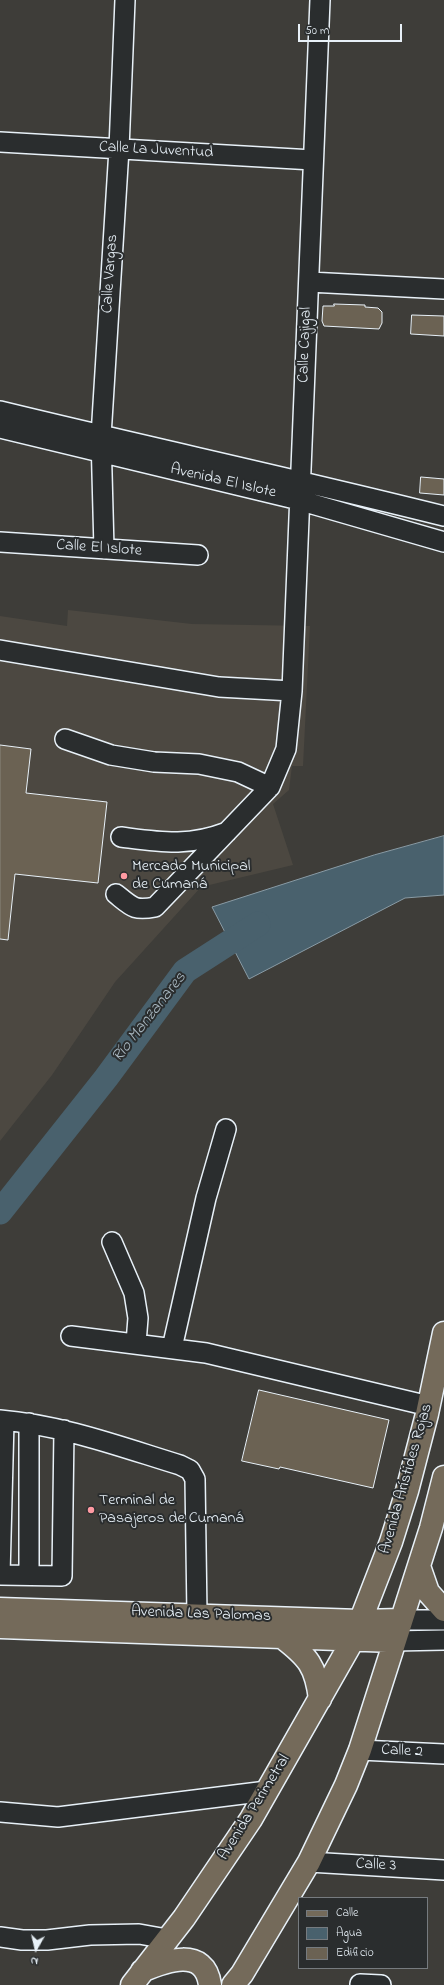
<!DOCTYPE html>
<html>
<head>
<meta charset="utf-8">
<style>
	body { margin:0 }
	#map { position:relative; width:444px; height:1985px; overflow:hidden; background:#3e3d39; font-family:"Indie Flower",sans-serif }
	canvas { display:block }
	.legend { position:absolute; left:298px; top:1897px; width:130px; height:72px; box-sizing:border-box; background:#2a2d2e; border:1px solid #767b7f; margin:0; padding:5px 7px; list-style:none; font-size:12px; color:#e8f1f8 }
	.legend li { display:flex; align-items:center; gap:8px; height:20px }
	.legend b { width:20px; border:1px solid #767b7f }
	.north { position:absolute; left:16px; top:1929px; width:40px; height:40px; -webkit-text-stroke:3px #2a2d2e; paint-order:stroke; rotate:188deg; font-size:11px; font-weight:700; line-height:16px; text-align:center; color:#e8f1f8 }
	.north::after { content:''; display:block; margin:auto; width:14px; height:18px; background:#e8f1f8; clip-path:polygon(50% 0,100% 100%,50% 72%,0 100%) }
	.scale { position:absolute; left:298px; top:24px; width:104px; height:18px; box-sizing:border-box; border:2px solid #e8f1f8; border-top:0; padding-left:5px; font-size:12px; line-height:14px; white-space:nowrap; color:#e8f1f8; -webkit-text-stroke:3px #2a2d2e; paint-order:stroke }
</style>
</head>
<body>
<div id="map">
<canvas width="444" height="1985"></canvas>
<ul class="legend">
<li><b style="height:5px;background:#746a5a"></b>Calle</li>
<li><b style="height:11px;background:#49616d"></b>Agua</li>
<li><b style="height:11px;background:#6b6253"></b>Edificio</li>
</ul>
<div class="north">N</div>
<div class="scale">50 m</div>
</div>
<script>
const ctx = document.querySelector('canvas').getContext('2d');
ctx.lineJoin = 'round';
function fill(path, color) { ctx.fillStyle = color; ctx.fill(path, 'evenodd'); }
function stroke(path, color, width, dash) { ctx.strokeStyle = color; ctx.lineWidth = width; ctx.lineCap = dash ? 'butt' : 'round'; ctx.setLineDash(dash || []); ctx.stroke(path); }
function write(font, color, halo, rows, align = 'center') {
  ctx.font = font + ' "Indie Flower",sans-serif'; ctx.lineWidth = 4; ctx.setLineDash([]); ctx.textBaseline = 'middle'; ctx.strokeStyle = halo; ctx.fillStyle = color; for (const [text, x, y, turn = 0] of rows) {
    ctx.save(); ctx.translate(x, y); ctx.rotate((+turn || 0) * Math.PI / 180); ctx.textAlign = isNaN(turn) ? turn : align; if (halo) ctx.strokeText(text, 0, 0); ctx.fillText(text, 0, 0); ctx.restore();
  }
}
const built = new Path2D(`
	M68,610L192,624L310,626L303,766H292L289,790L273,804L293,865L201,887L115,982L52,1075L0,1141V616L67,626Z`);
const water = new Path2D(`
	M444,836V895L405,898L249,979L212,907L374,855Z`);
const river = new Path2D(`
	M0,1212L106,1078L185,971L258,924`);
const building = new Path2D(`
	M334,304L365,305V307L378,308L382,312V323L379,329L324,326L322,321L323,306H334Z
	M412,315L444,316V336L411,334Z
	M421,477L444,479V495L420,493Z
	M0,745L31,749L26,793L107,802L98,883L15,874L8,940L0,939Z
	M259,1390L389,1420L373,1488L280,1467L279,1469L242,1461Z`);
const minor = new Path2D(`
	M0,142L313,160
	M309,282L444,289
	M0,411C148,447 296,479 444,516
	M0,428L295,499L444,542
	M0,542L198,555
	M104,549L101,436L119,149L125,0
	M0,650L219,687L292,691
	M65,739L111,755L154,762L199,764L238,772L270,787
	M121,837C161,842 188,847 227,832
	M116,894C132,907 134,911 155,907L270,787L286,749L292,691L320,0
	M112,1242L134,1293L138,1318L136,1343
	M71,1336L206,1353L429,1406
	M172,1348L206,1198L226,1129
	M0,1420C62,1425 121,1447 180,1465L190,1470L195,1479L197,1615
	M0,1575L62,1576L64,1430
	M0,1575L4,1421
	M29,1575V1423
	M401,1620H444
	M394,1641L444,1640
	M360,1750L444,1754
	M0,1812L58,1817L267,1791
	M309,1862L444,1870
	M0,1937L22,1940H47L90,1935L139,1934L167,1939
	M360,1984L381,1985`);
const major = new Path2D(`
	M419,1566L428,1592L444,1610
	M0,1609L360,1621L401,1620
	M0,1627L394,1641
	M282,1637C308,1657 316,1666 320,1699
	M142,1971C165,1961 205,1946 210,1985
	M132,1985L184,1918L251,1819L353,1640L391,1542L407,1491L427,1414L444,1333
	M233,1985L242,1974L309,1862L346,1785L360,1750L431,1528L444,1477`);
const markers = [
	[124,876,4,"#ff9aa2"],
	[91,1510,4,"#ff9aa2"]
];
const streetNames = [
	["Calle La Juventud",156,151,3],
	["Calle Vargas",111,274,-86],
	["Calle Cajigal",306,345,-88],
	["Avenida El Islote",223,482,13],
	["Calle El Islote",99,549,4],
	["Avenida Arístides Rojas",407,1479,-74],
	["Avenida Las Palomas",201,1615,2],
	["Calle 2",402,1752,3],
	["Avenida Perimetral",255,1808,-58],
	["Calle 3",376,1866,3]
];
const poiNames = [
	["Mercado Municipal",132,867],
	["de Cumaná",132,885],
	["Terminal de",99,1501],
	["Pasajeros de Cumaná",99,1519]
];
const waterNames = [
	["Río Manzanares",150,1018,-52]
];
fill(built, '#4c4841');
fill(water, '#49616d');
stroke(water, '#899ba5', 1);
stroke(river, '#49616d', 25);
fill(building, '#6b6253');
stroke(building, '#e8f1f8', 1);
stroke(minor, '#e8f1f8', 22);
stroke(major, '#e8f1f8', 25);
stroke(minor, '#2a2d2e', 19);
stroke(major, '#746a5a', 22);
for (const [x, y, r, color] of markers) { const dot = new Path2D(); dot.arc(x, y, r, 0, 2 * Math.PI); ctx.fillStyle = color; ctx.fill(dot); stroke(dot, '#2a2d2e', 1.5); }
write('16px', '#e8f1f8', '#2a2d2e', streetNames);
write('16px', '#e8f1f8', '#2a2d2e', poiNames, 'left');
write('italic 17px', '#a8b7c0', '#2a2d2e', waterNames);
</script>
</body>
</html>
